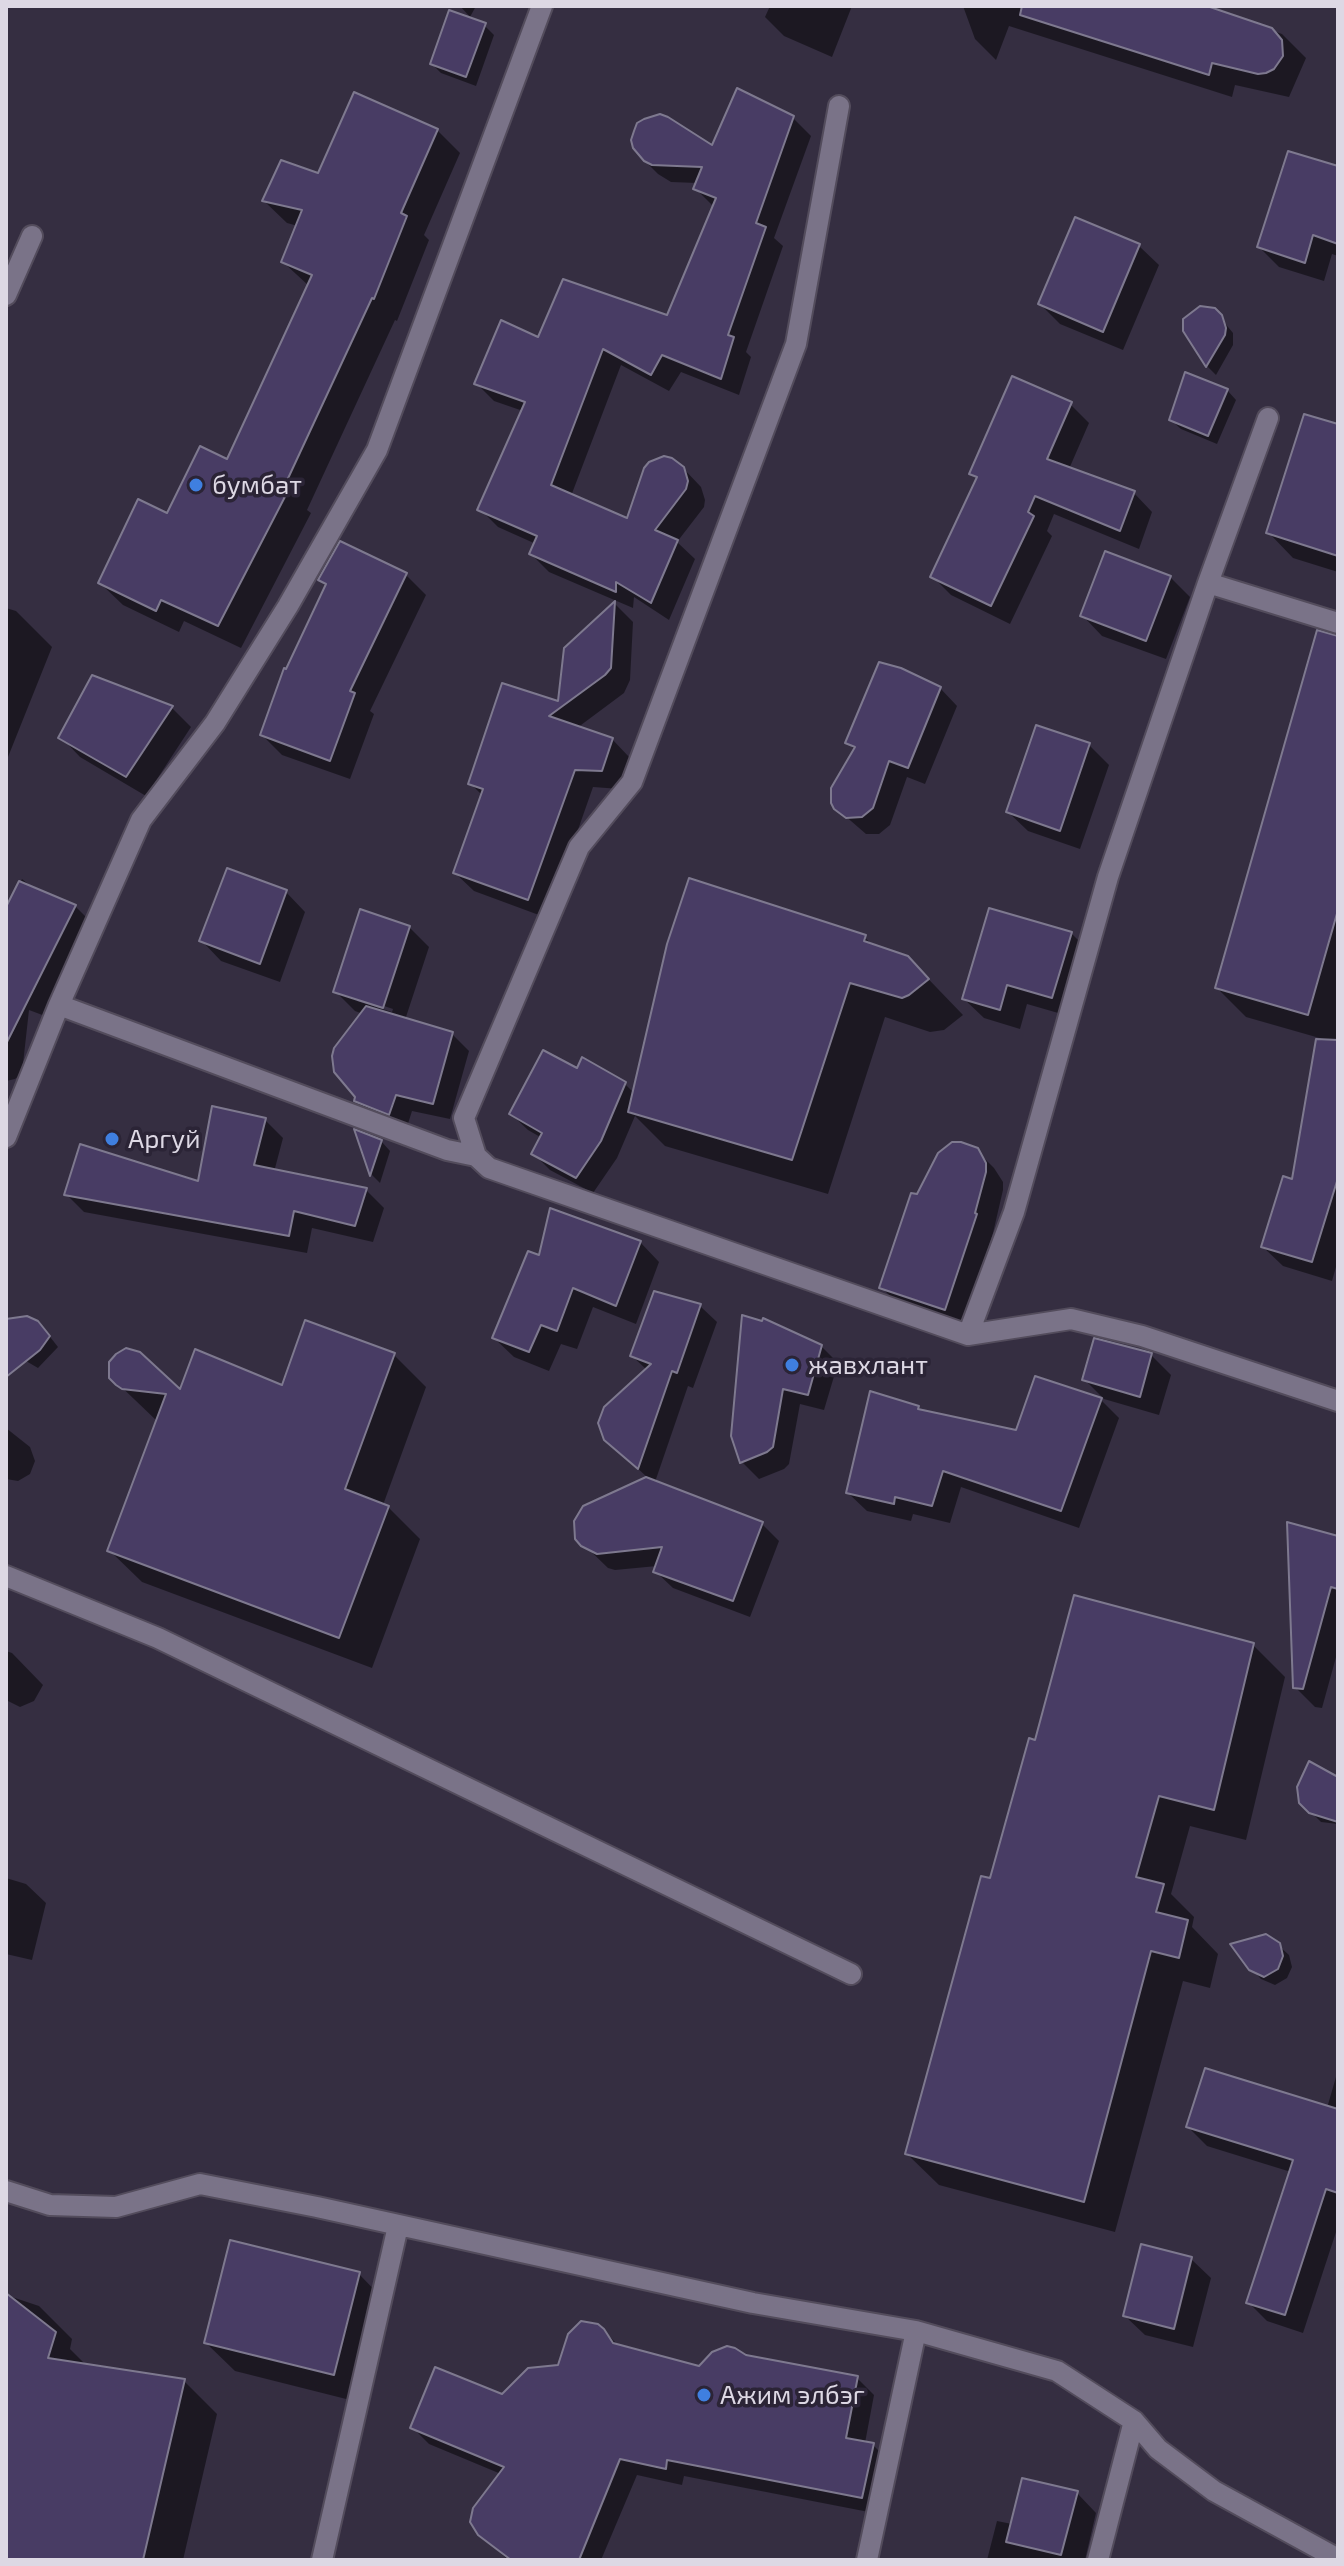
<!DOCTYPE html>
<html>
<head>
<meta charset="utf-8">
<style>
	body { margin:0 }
	#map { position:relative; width:1344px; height:2566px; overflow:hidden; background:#352e41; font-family:"Exo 2",sans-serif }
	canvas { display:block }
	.frame { position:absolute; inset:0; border:8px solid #ddd8e4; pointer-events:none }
</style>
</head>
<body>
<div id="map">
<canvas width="1344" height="2566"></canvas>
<div class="frame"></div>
</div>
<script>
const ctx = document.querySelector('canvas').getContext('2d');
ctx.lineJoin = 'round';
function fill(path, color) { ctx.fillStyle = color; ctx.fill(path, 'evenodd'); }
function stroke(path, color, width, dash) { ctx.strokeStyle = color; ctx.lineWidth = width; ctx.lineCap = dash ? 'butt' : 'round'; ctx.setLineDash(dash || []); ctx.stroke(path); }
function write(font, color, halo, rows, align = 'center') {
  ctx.font = font + ' "Exo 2",sans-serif'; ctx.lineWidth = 7; ctx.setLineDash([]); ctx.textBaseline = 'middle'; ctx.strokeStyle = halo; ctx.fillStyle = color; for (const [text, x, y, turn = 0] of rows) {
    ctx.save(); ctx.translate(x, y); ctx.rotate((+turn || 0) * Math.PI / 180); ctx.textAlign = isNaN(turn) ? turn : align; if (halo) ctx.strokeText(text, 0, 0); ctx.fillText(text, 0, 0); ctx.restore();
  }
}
const shadow = new Path2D(`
	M460,6H476L470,17Z
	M770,6H852L832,57L784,36L765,17Z
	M963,6H1218L1216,11L1282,34L1306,58L1289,97L1235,85L1232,97L1009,26L996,60L975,39Z
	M484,25L494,35L476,86L441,73L432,64Z
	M793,118L811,136L774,238L783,246L746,352L751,357L739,395L681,372L669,391L621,365L571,496L628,520L683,468L701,487L705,500L704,507L677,542L695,559L669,620L634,597L633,608L549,572L531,554L536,544L498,527L480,509L523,411L494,401L476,383L539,339L668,317L714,207L695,188L697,183L671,182L658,174L639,155L713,148Z
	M437,130L460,153L424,235L429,240L397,321L395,320L307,510L311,513L241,648L184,621L179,632L123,605L100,583L228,461L309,286L283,262L298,226L287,223L264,201L320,175Z
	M1338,168V256L1332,254L1324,281L1279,267L1259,247Z
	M1139,246L1159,265L1123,350L1060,324L1040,304Z
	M1214,310L1233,333V345L1216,375L1207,366L1185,330Z
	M1227,390L1236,400L1217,444L1181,429L1171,420Z
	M1070,404L1089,423L1069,469L1134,493L1152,512L1139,549L1054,514L1047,531L1052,536L1010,624L951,595L932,576L978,480L972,473Z
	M1338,426V572L1293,558L1268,532Z
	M406,575L426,595L370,711L374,714L350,779L282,755L262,735L287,671L327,587L320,580Z
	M1170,577L1190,597L1166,659L1102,636L1083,616Z
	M615,604L633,622L630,680L624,693L577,728L612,739L630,758L620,789L593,787L547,918L474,891L455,873L483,796L470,783L559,704L566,649Z
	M6,608L16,611L52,647L6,762Z
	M1338,672V1038L1337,1043L1246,1017L1217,988Z
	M940,688L957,706L925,784L907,777L890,825L879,834H866L836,808L855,750L848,743Z
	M172,708L191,727L146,796L80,757L61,737Z
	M1089,745L1109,765L1080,849L1028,831L1008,812Z
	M22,879L34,889L75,906L92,923L45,1016L29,1010L22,1073L15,1079L6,1081V911Z
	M286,892L305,912L280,982L221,961L202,941Z
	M409,927L429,947L405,1020L452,1034L469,1051L450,1119L412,1111L406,1130L373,1117L356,1101L363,1014L355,1011L336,992ZM357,997L393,1009L392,1012L357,1001Z
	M1071,933L1091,953L1072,1017L1027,1004L1020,1029L984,1018L964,999Z
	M864,937L875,947L912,962L963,1015L944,1030L930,1032L885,1017L828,1194L665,1146L635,1116L617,1158L593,1193L550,1170L534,1154L542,1138L528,1130L511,1114L578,1070L625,1084L634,1093Z
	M1338,1067V1260L1332,1281L1283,1266L1263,1247L1294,1182Z
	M265,1120L283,1138L274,1172L366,1190L384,1208L373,1242L312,1228L307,1253L84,1212L66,1194L199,1183Z
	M357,1132L381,1141L390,1151L380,1183L372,1175Z
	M976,1150L994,1168L1003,1182V1190L993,1233L963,1326L899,1305L882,1288L918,1197Z
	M640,1242L659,1262L636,1324L593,1307L577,1349L561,1344L549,1371L514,1357L494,1338L541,1258Z
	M655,1293L700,1306L717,1322L693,1388L688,1386L655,1482L762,1524L779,1541L750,1617L673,1588L655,1571L657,1566L615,1570L608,1568L577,1538L585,1507L648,1478L606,1439L647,1370L632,1356Z
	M47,1333L58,1347L38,1368L14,1354L6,1346V1339Z
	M821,1346L838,1363L824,1410L800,1404L789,1464L784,1469L759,1479L742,1462L733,1436Z
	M394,1355L426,1387L383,1505L388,1507L420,1539L372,1668L142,1582L109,1550L158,1422L111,1377L181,1392L284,1388Z
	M1151,1355L1171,1375L1159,1415L1104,1399L1084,1379Z
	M1101,1400L1119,1418L1079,1528L961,1487L950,1523L913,1514L911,1521L867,1511L848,1493L918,1407L923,1412L1018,1433Z
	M6,1428L30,1447L35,1461L30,1474L18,1481L6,1479Z
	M1338,1539V1650L1322,1708L1315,1707L1295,1687Z
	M1253,1645L1285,1677L1246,1840L1190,1826L1171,1894L1194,1917L1192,1927L1218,1954L1210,1988L1183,1981L1115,2232L939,2185L907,2154L1036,1742Z
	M6,1651L12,1653L43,1685L34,1701L20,1707L6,1700Z
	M1338,1782V1824L1321,1822L1301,1802Z
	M6,1878L26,1884L46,1903L32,1960L6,1954Z
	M1278,1945L1289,1955L1292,1967L1287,1978L1275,1985L1261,1979L1251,1968Z
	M1338,2070V2226L1303,2333L1267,2321L1248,2302L1291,2172L1207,2146L1188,2127L1327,2108Z
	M1191,2259L1211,2278L1193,2347L1145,2335L1125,2316Z
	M359,2274L387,2303L362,2403L235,2371L206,2343Z
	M6,2295L39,2306L72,2339L70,2349L87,2366L184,2381L217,2414L183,2560H6Z
	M603,2330L620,2347L699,2368L745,2357L857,2378L874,2395L865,2443L873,2445L890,2462L879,2514L684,2476L682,2485L637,2475L601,2560H508L479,2534L501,2474L429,2444L413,2428L502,2396L559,2367Z
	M1077,2493L1096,2513L1085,2560H987L997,2521L1012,2524Z`);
const building = new Path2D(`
	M1022,6H1207L1272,28L1282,40L1283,56L1274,69L1266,73L1258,74L1212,63L1209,75L1020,15Z
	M449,10L486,23L466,77L430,64Z
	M737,88L794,116L756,223L766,227L728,335L734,337L721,379L662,355L651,375L603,349L551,485L627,518L644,468L649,462L664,456L672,458L684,467L688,481L686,489L655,530L678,540L651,603L616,582V592L529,554L537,536L477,510L525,402L474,384L501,320L538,337L563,279L667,315L716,198L693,189L702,167L652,165L644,161L633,148L631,140L634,131L637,123L644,119L660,114L668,117L712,145Z
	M354,92L438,129L401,213L407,216L374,299L372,298L284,487L289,489L218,626L161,600L156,611L98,583L138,499L167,513L200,446L227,459L312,275L281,262L302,210L262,201L281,160L318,173Z
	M1288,151L1338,166V244L1313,235L1305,263L1257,247Z
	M1075,217L1140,244L1103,332L1038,304Z
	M1200,306L1215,308L1222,315L1226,328L1225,335L1206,367L1183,331V319Z
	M1185,372L1228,389L1208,436L1169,420Z
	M1012,376L1072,402L1047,459L1135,491L1120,531L1035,496L1028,512L1034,516L991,606L930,577L977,477L969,474Z
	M1304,414L1338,424V556L1266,533Z
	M340,541L407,573L350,691L355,693L330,761L260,735L284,668L286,669L326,584L318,580Z
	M1105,551L1171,576L1146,641L1080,616Z
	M615,601L611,668L605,675L549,716L613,738L602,771L575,770L528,900L453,873L483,789L468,784L502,683L558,701L564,648Z
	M1317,630L1338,636V910L1308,1015L1215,988Z
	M879,662L901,668L941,687L908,768L889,761L873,808L862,817L846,818L834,809L831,803V788L855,747L845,743Z
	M92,675L173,706L126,777L58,738Z
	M1036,725L1090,743L1060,831L1006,812Z
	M227,868L287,890L260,964L199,941Z
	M689,878L866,935L864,941L908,956L929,979L909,995L902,998L850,983L792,1160L628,1112L667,944Z
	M19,881L76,905L6,1044V907Z
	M989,908L1072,932L1052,998L1007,985L1000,1010L962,999Z
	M360,909L410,926L383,1008L333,992Z
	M366,1006L453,1032L433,1104L396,1095L389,1115L354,1101L355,1097L334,1072L332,1056L334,1048Z
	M1316,1039L1338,1040V1178L1312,1262L1261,1247L1283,1176L1292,1179Z
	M543,1050L577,1068L582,1057L626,1082L601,1141L576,1178L531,1154L542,1133L509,1114Z
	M212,1106L266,1118L254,1165L367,1188L355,1226L294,1211L289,1236L64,1195L80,1144L198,1181Z
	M354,1129L382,1140L370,1176Z
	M952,1142H961L978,1148L986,1163V1172L975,1213L977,1214L945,1310L879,1288L911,1193L917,1194L938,1153Z
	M550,1208L641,1241L616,1306L573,1288L557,1331L541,1325L529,1352L492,1338L528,1251L539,1255Z
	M654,1291L701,1304L677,1373L672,1371L638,1469L604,1440L598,1423L604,1407L651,1364L630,1356Z
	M742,1315L762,1321L763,1318L822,1345L808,1395L783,1389L773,1447L767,1452L740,1463L731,1436Z
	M27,1316L38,1321L50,1336L40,1350L6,1377V1319Z
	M305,1320L395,1353L345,1489L389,1506L339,1638L107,1551L166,1394L122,1389L116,1385L109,1378V1362L116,1354L126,1348L140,1352L180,1389L195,1349L282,1385Z
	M1094,1338L1152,1353L1140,1397L1082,1380Z
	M1035,1376L1102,1398L1061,1511L943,1471L932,1506L895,1497L894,1504L846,1493L870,1391L919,1406L918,1409L1016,1430Z
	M646,1477L763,1522L733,1601L653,1572L662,1547L597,1554L581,1546L575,1539L574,1521L583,1506Z
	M1287,1522L1338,1536V1589L1331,1587L1303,1689L1293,1688Z
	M1074,1595L1254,1643L1214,1810L1159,1796L1136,1877L1164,1884L1156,1912L1188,1920L1179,1958L1151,1951L1084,2202L905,2154L981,1876L990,1878L1029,1738L1035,1740Z
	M1309,1761L1338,1777V1822L1309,1813L1299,1803L1297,1787Z
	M1266,1934L1280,1943L1283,1956L1278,1969L1264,1977L1249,1970L1230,1944Z
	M1205,2068L1338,2109V2193L1326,2189L1285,2315L1246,2303L1293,2160L1186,2127Z
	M230,2240L360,2272L334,2375L204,2343Z
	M1141,2244L1192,2257L1174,2329L1123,2316Z
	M6,2293L56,2332L48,2358L185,2379L143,2560H6Z
	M581,2321L598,2324L604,2329L613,2343L699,2366L712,2352L727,2346L735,2348L746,2355L858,2376L846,2438L874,2443L862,2498L667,2460L666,2469L620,2459L579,2560H511L478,2535L470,2522L473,2508L504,2467L410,2428L435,2367L502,2394L528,2368L558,2365L568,2334Z
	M1022,2478L1078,2491L1061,2555L1006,2542Z`);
const minor = new Path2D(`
	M6,295L32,236
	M1208,583L1338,623
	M59,1005L141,820L215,723L288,606L377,450L542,6
	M6,1137L59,1005L447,1150L476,1156L489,1168L968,1335L1071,1319L1142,1336L1338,1401
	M476,1156L464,1118L579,847L632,782L796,344L839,106
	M968,1335L1014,1212L1108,877L1208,583L1268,418
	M6,1576L158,1638L851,1974
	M6,2191L50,2205L116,2207L200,2184L317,2207L753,2303L916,2331L1057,2371L1134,2421L1158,2449L1214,2491L1338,2559
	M322,2560L398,2226
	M867,2560L916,2331
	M1098,2560L1134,2421`);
const markers = [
	[196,485,8,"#3f7fe0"],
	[112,1139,8,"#3f7fe0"],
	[792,1365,8,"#3f7fe0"],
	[704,2395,8,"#3f7fe0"]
];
const poiNames = [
	["бумбат",212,485],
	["Аргуй",128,1139],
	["жавхлант",808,1365],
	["Ажим элбэг",720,2395]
];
fill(shadow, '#0007');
fill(building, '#483c64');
stroke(building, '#7e798f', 2);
stroke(minor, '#534c5c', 24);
stroke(minor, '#7a7388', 20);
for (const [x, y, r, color] of markers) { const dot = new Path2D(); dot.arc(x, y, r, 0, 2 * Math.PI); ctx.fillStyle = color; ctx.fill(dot); stroke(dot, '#2b2436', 3); }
write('26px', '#ddd8e4', '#2b2436', poiNames, 'left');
</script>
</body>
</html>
